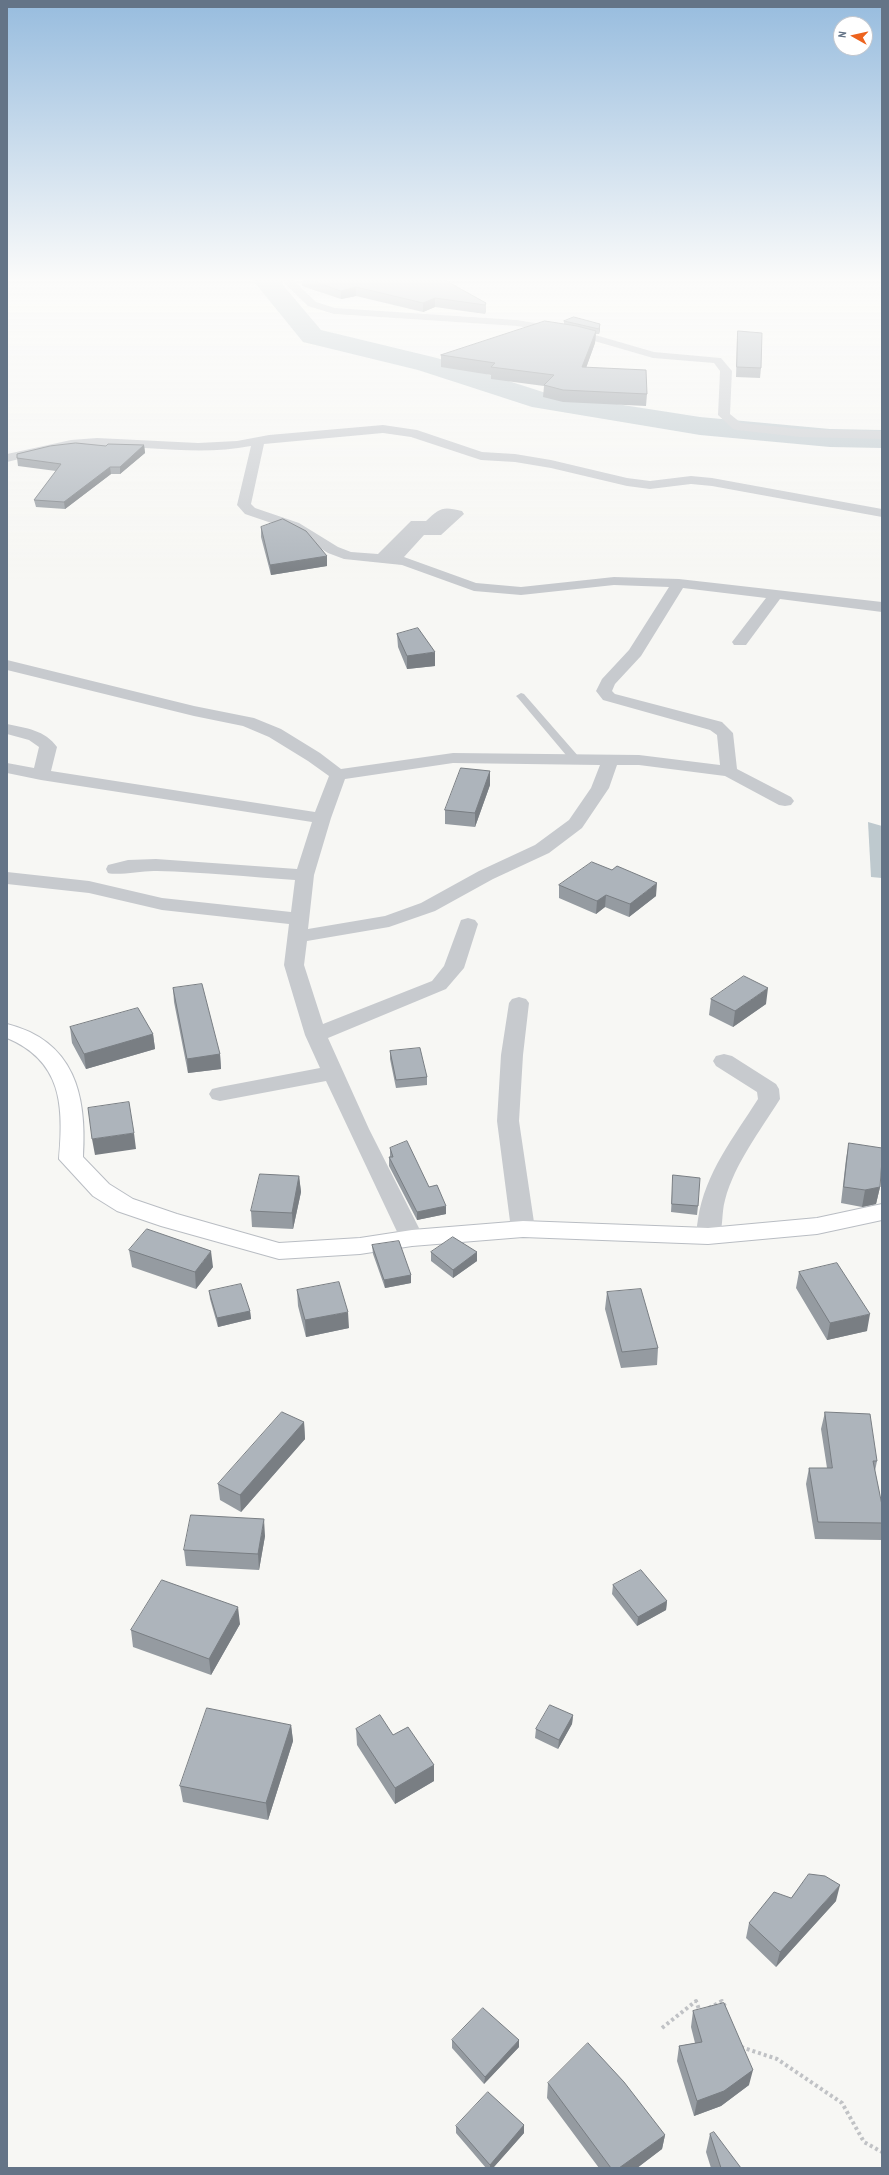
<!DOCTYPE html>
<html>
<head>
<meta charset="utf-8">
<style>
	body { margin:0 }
	#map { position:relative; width:889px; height:2175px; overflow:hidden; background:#f7f7f4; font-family:"Archivo Narrow",sans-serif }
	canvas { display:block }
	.frame { position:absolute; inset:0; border:8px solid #647487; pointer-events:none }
	.north { position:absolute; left:833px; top:16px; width:40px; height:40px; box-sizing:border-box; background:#fff; border:1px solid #c1c7cf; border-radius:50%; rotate:278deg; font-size:11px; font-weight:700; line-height:16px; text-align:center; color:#647487 }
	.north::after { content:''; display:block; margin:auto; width:14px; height:18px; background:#ed631e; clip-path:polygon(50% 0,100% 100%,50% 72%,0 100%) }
</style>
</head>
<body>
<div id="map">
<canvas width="889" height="2175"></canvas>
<div class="frame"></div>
<div class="north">N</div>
</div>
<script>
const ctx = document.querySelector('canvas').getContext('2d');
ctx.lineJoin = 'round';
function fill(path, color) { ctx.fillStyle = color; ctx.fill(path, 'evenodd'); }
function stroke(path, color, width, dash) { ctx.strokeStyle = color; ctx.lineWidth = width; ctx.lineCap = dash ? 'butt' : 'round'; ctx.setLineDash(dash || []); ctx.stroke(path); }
const water = new Path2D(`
	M868,822L882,826V878L871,877Z`);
const river = new Path2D(`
	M251,278H277L321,330L437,358L546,393L700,417L830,429L882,430V448L830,447L700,435L532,407L418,370L303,342Z`);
const path = new Path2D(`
	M709,2008L722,2001L725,2006
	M662,2028L696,2001L700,2012
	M741,2047L777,2059L842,2103L864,2142L882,2152`);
const lane = new Path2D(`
	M521,693L524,694L579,757V761H571L518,698L516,696Z`);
const street = new Path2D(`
	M279,278H291L316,302L335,308L517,320L578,330L654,352L721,358L732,371L730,414L741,423L800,429L882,431V439L800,437L737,430L733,429L718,415L720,371L714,363L653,358L577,336L517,326L334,314L308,306Z
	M383,425L417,430L482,452L515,454L551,460L627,478L650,481L691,476L712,478L882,509V517L712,486L691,484L650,489L627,486L551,468L515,462L481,460L411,437L383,433L264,444L251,504L255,508L299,523L338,547L351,552L378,554L411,521H426C440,508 442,506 462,511L464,514L441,535H424L404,557L476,583L521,587L614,577L679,579L882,602V612L780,599L746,645H734L732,642L766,598L683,588L641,656L615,684L612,691L615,694L722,722L733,733L737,769L791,797L794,801L791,805L785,806L779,805L725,776L639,765H617L609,788L582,828L549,853L493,879L435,911L389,927L307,941L304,965L323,1024L432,981L444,966L461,920L468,918L475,920L478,924L464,968L446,989L328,1038L369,1129L424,1238L421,1244L412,1246L403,1244L400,1238L326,1081L220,1101L212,1099L209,1094L212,1089L220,1087L320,1068L305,1035L284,965L289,924L162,910L89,893L7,884V872L89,881L162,898L291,912L295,880C249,877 203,872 157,871C143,870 120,876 108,873L106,869L108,865L128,860L156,859L297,869L312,822L41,780L7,773V763L34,768L39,747L29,740L7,734V724C26,728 45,730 57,747L51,771L315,812L329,776L308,761L269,737L243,726L194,716L7,670V660L194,706L254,718L281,729L320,753L341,769L453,753L639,755L720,765L717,735L710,730L603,700L596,691L602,679L629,650L669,587L614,585L521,595L474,591L402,565L344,559L328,553L289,529L245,514L237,505L251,446C200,456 149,446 98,446C67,446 37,455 7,462V454L71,440L97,438L198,443L237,441L269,435ZM453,763L600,765L591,788L569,820L535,845L479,871L421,903L385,916L308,929L314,875L331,818L345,779Z
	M519,997L526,999L529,1003L523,1055L519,1121L535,1229L531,1235L523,1237L515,1235L511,1229L497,1121L501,1055L509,1003L512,999Z
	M724,1054L732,1056L776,1084L779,1089L780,1099C760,1131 735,1163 725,1200C721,1214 724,1229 717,1242L708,1244L699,1242C695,1234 697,1227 698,1219C705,1173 734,1137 758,1099L757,1092L716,1066L713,1061L716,1056Z`);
const secondary = new Path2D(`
	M7,1024C75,1041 87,1096 83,1157L109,1184L133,1199L177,1214L279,1243L360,1238L412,1230L523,1221L708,1228L817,1218L882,1204V1220L817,1234L708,1244L523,1237L412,1246L360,1254L279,1259L161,1226L117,1211L93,1196L59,1159C64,1106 62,1061 7,1038Z`);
const wall = new Path2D(`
	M302,278H441L486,303V312L485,314L435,307L423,312L356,296L341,299L302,286Z
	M564,321L600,324V330L599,334H596L595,343L586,368L647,394L646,406L563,402L543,397L544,386L491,379V375L441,367V355L564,324Z
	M738,331L761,368L760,378L736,377L737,342Z
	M144,445L145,453L120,474H111L65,509L36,507L34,500L56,471L18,466L17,458L106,446Z
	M261,527L327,556V566L271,575L261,537Z
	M397,634L435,666L407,669L398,647Z
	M490,771V785L475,827L445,824V810Z
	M559,885L656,896L629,917L605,907L596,914L559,898Z
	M173,988L220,1054L221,1069L188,1073L174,1002Z
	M711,999L766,1004L733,1027L709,1015Z
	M70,1027L153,1034L155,1049L86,1069L72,1043Z
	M390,1051L427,1077V1085L396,1088L390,1059Z
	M849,1143L880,1187L876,1204L862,1207L841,1203L846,1159Z
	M390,1148L429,1187L446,1214L417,1220L389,1166V1157H390Z
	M673,1175L698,1206L697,1215L671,1212Z
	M299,1176L301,1192L293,1229L252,1227L251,1211Z
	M372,1245L411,1275V1283L385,1288L373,1254Z
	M129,1250L213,1267L196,1289L132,1267Z
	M431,1252H477V1261L453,1278L431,1261Z
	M799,1272L867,1331L827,1340L796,1288Z
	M297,1290L349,1328L306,1337L298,1306Z
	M209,1291L250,1311L251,1319L218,1327L210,1299Z
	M607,1292L658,1348L657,1365L621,1368L605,1309Z
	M825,1412L877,1461L875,1471L882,1506V1540L815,1539L806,1484L809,1468H827L821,1429Z
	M304,1422L305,1439L241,1512L220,1500L218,1484Z
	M265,1536L259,1570L186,1566L184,1550Z
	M613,1585L667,1601L666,1610L637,1626L612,1594Z
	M240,1624L211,1675L133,1647L131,1630Z
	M573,1715L572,1724L558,1749L535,1738L536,1729Z
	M291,1725L293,1741L268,1820L183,1802L180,1786Z
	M356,1729L393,1735L434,1765V1781L395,1804L357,1745Z
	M836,1901L776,1967L746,1938L749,1923Z
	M693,2011L749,2085L721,2106L694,2116L677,2061L679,2046L695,2043L691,2027Z
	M452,2040L519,2047L484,2084L452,2048Z
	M548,2083L665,2135L662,2149L637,2168H599L547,2098Z
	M524,2125V2133L493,2168H486L456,2133V2126Z
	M710,2134L741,2168H711L706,2152Z`);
const shadedWall = new Path2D(`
	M356,287V296L341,299V291Z
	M435,298V307L423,312V303Z
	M600,324V330L599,334V329Z
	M596,331L595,343L582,379V367Z
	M144,445L145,453L120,474V467Z
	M110,467L111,474L65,509L64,502Z
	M327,556V566L271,575L270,565Z
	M435,652V666L407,669V656Z
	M490,771V785L475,827V813Z
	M657,883L656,896L629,917L630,904Z
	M606,895L605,907L596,914L597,901Z
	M768,988L766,1004L733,1027L735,1011Z
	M153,1034L155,1049L86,1069L84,1054Z
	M220,1054L221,1069L188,1073L187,1059Z
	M134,1133L136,1149L95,1155L92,1139Z
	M299,1176L301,1192L293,1229L292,1213Z
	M880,1187L876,1204L862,1207L865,1190Z
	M446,1206V1214L417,1220V1212Z
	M211,1251L213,1267L196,1289L195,1272Z
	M477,1252V1261L453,1278V1270Z
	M411,1275V1283L385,1288L384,1280Z
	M250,1311L251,1319L218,1327L217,1318Z
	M348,1312L349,1328L306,1337L305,1320Z
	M870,1314L867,1331L827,1340L830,1323Z
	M304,1422L305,1439L241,1512L240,1495Z
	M264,1519L265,1536L259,1570L258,1554Z
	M667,1601L666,1610L637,1626L638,1617Z
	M238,1607L240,1624L211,1675L209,1659Z
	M573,1715L572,1724L558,1749L559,1740Z
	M291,1725L293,1741L268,1820L266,1803Z
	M434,1765V1781L395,1804V1788Z
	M840,1885L836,1901L776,1967L780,1952Z
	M519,2040V2047L484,2084L485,2077Z
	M753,2070L749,2085L721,2106L694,2116L697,2101Z
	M524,2125V2133L493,2168H490V2165Z
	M665,2135L662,2149L637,2168H619Z`);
const building = new Path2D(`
	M306,278H441L486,303L485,305L435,298L423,303L356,287L341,291Z
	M574,317L600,324L599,329L564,321Z
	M545,321L577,326L596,331L582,367L646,370L647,394L563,390L544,385L554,375L491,367L495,363L441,355Z
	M738,331L762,333L761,368L737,367Z
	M76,443L106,446L108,444L144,445L120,467H110L64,502L34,500L61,464L17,458V454L50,446Z
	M283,519L306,531L327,556L270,565L261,527Z
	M418,628L435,652L407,656L397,634Z
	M461,768L490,771L475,813L445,810Z
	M592,862L612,870L617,866L657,883L630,904L606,895L597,901L559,885Z
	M744,976L768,988L735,1011L711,999Z
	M202,984L220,1054L187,1059L173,988Z
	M138,1008L153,1034L84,1054L70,1027Z
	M420,1048L427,1077L396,1080L390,1051Z
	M129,1102L134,1133L92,1139L88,1108Z
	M407,1141L429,1187L437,1185L446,1206L417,1212L389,1157H393L390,1148Z
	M849,1143L882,1148V1160L880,1187L865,1190L844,1187Z
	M260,1174L299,1176L292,1213L251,1211Z
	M673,1175L700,1178L698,1206L672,1204Z
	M147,1229L211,1251L195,1272L129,1250Z
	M453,1237L477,1252L453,1270L431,1252Z
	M399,1241L411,1275L384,1280L372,1245Z
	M837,1263L870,1314L830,1323L799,1272Z
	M339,1282L348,1312L305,1320L297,1290Z
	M241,1284L250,1311L217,1318L209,1291Z
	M641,1289L658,1348L622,1352L607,1292Z
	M282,1412L304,1422L240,1495L218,1484Z
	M825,1412L870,1414L877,1461H873L882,1505V1523L818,1522L809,1468H832Z
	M191,1515L264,1519L258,1554L184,1550Z
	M641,1570L667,1601L638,1617L613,1585Z
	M162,1580L238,1607L209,1659L131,1630Z
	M550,1705L573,1715L559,1740L536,1729Z
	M207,1708L291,1725L266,1803L180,1786Z
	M380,1715L393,1735L408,1727L434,1765L395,1788L356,1729Z
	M809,1874L825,1876L840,1885L780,1952L749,1923L774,1892L791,1898Z
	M724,2003L753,2070L724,2091L697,2101L679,2046L702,2042L693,2011Z
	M483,2008L519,2040L485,2077L452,2040Z
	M588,2043L624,2082L665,2135L619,2168H611L548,2083Z
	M488,2092L524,2125L490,2165L456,2126Z
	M714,2132L741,2168H721L710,2134Z`);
fill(water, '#bec9ce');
fill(river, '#bec9ce');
stroke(secondary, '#b9bdc3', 2);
stroke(path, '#c0c2c5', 4, [3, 3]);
fill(lane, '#c7cace');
fill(street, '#c7cace');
fill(secondary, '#fff');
fill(wall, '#959ba1');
fill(shadedWall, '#797e83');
fill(building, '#adb4bb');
stroke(building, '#797e83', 1);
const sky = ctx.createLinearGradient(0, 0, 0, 583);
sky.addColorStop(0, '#97bcde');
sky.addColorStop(0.48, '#fbfbfa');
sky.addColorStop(1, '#fbfbfa00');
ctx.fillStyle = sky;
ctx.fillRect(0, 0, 889, 583);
</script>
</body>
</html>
